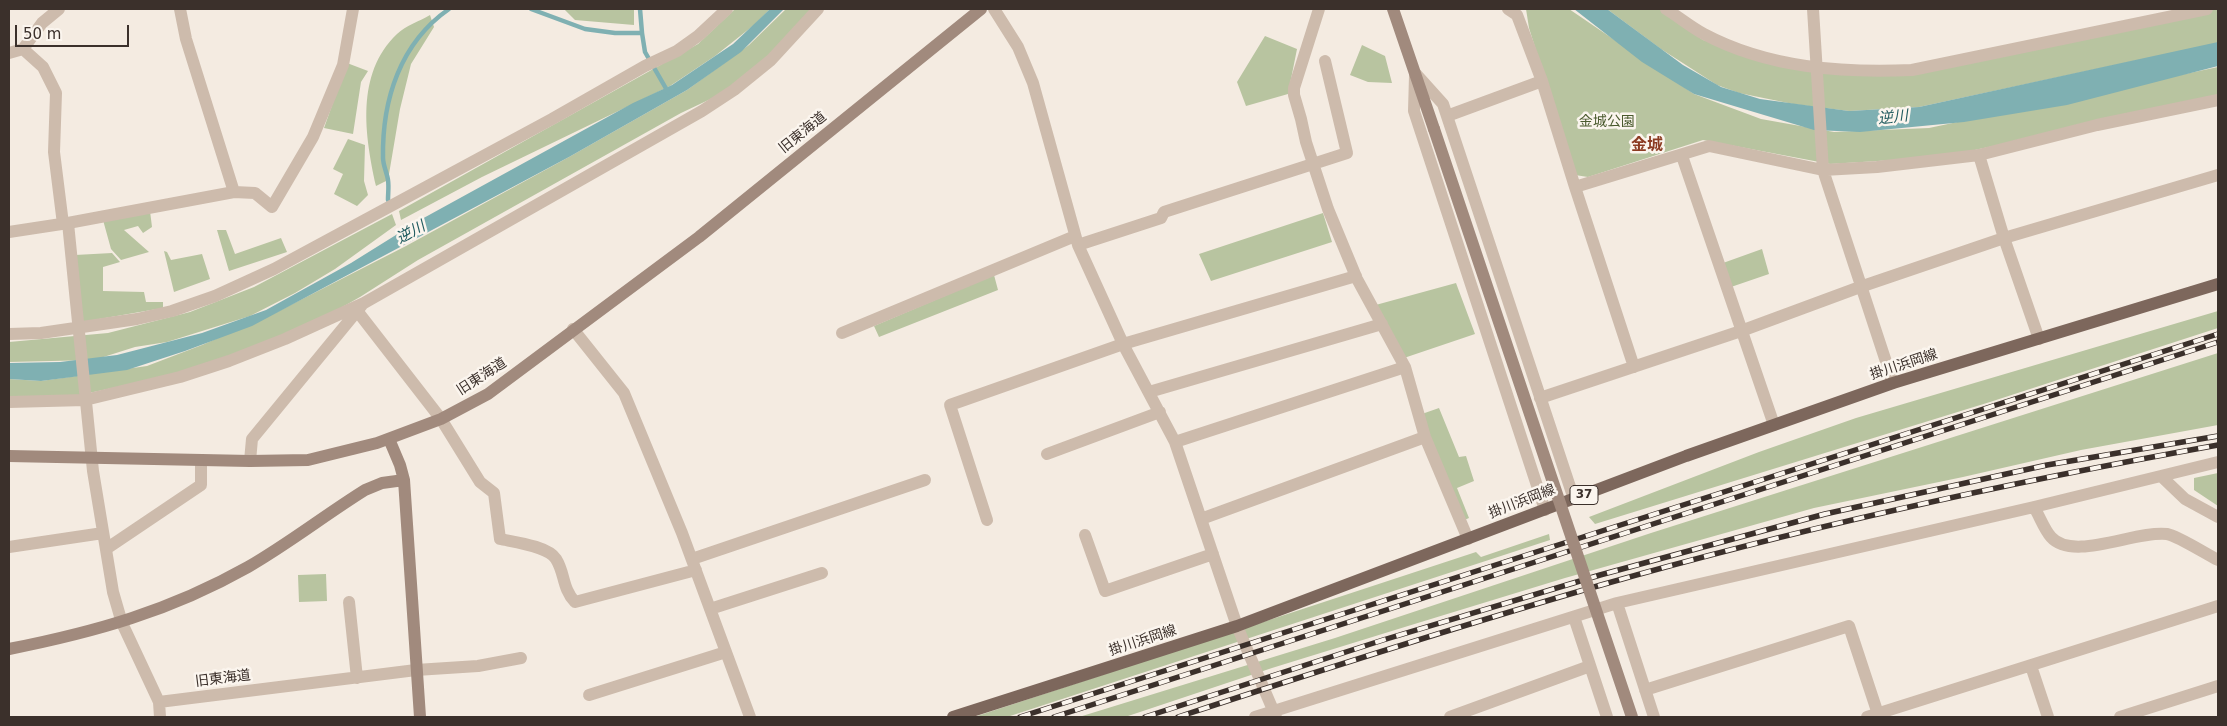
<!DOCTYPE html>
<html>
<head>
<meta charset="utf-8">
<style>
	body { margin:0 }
	#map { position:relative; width:2227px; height:726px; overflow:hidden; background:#f4ebe1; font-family:"DejaVu Sans",sans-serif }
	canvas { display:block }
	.frame { position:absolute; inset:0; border:10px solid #3b302b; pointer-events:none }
	.scale { position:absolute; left:15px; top:25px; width:114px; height:22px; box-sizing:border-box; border:2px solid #3b302b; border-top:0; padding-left:6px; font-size:15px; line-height:18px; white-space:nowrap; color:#3b302b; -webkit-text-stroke:4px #fbf5ee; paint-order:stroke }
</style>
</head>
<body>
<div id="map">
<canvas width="2227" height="726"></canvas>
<div class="frame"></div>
<div class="scale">50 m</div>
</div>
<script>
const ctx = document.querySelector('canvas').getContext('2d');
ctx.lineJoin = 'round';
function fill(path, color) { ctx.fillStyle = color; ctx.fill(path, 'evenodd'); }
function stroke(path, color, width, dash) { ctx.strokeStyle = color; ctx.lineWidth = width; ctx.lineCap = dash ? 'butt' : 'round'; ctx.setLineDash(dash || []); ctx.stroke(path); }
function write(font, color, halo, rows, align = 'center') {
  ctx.font = font + ' "DejaVu Sans","Noto Sans JP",sans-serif'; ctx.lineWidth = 5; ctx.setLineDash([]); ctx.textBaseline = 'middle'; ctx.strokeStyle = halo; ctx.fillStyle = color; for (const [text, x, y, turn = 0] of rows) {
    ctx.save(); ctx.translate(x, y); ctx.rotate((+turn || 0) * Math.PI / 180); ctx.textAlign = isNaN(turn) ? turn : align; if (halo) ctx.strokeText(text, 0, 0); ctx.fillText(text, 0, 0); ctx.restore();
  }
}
const green = new Path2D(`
	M564,9H634V25L575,20Z
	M735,9H770L754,25L715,56L670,86L482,177L401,220L399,211L698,44Z
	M786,9H814L775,54L719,95L681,113L418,260L360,297L288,338L178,374L75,396H9V379L41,381L147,366L202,345L273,314L406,246L569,157L687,90L749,45Z
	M1526,9H1569L1694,94L1761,119L1834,132L1929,128L2218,67V98L1942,157L1830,164L1703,140L1588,177L1575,175L1529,28Z
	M1607,9H1661L1703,40L1861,74L2207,9H2218V43L1919,107L1849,111L1793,104L1739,93L1717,85L1661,49Z
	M430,15L434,27L411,64L400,109L388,180L376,186C365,136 355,74 397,34C405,26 420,21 430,15Z
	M1265,36L1297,49L1288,94L1246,106L1237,82Z
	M1362,45L1385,56L1392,83L1368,82L1350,75Z
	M347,63L368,71L361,82L353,134L324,128Z
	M348,139L365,145L364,181L368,195L357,206L334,194L343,174L333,169Z
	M150,211L152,227L143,233L138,226L124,230L149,252L121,260L111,249L103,220Z
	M1323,213L1332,242L1211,281L1199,254Z
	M392,214L396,225L335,269L295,293L250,316L167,342L135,347L94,360L9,362V342L108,333L190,312L254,287Z
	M217,230H226L235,254L281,238L287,252L229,271Z
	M1762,249L1769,274L1731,287L1723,263Z
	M164,251L167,252L171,260L202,254L210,279L174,292Z
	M112,253L120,262L103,267V291L144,292L146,302H163V308L82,322L75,255Z
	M994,275L998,290L879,337L874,326Z
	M1456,283L1475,334L1401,359L1372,306Z
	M2218,311V328L1990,402L1595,524L1589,517L1759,452L1856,418Z
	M2218,353V425L2081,450L1963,477L1814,508L1565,578L1408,626L1272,668L1125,717H1079L1335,638L1651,533Z
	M1439,408L1459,457L1466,456L1474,481L1457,488L1469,518L1462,521L1419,415Z
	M2218,473V506L2194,490V478Z
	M1549,534L1550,540L1007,717H974L1476,552L1481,557Z
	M326,574L327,601L299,602L298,575Z`);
const water = new Path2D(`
	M770,9H784L741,52L687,90L569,157L252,326L185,351L127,370L41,381L9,379V363L60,362L117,355L202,333L266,310L351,263L420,220L633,103L672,85L733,44Z
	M1574,9H1607L1683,65L1721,87L1760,99L1849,111L1919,107L2218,42V66L2067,105L1964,122L1860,132L1814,130L1694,94L1642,62Z`);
const stream = new Path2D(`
	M531,9L585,29L615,33H642L640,9
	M642,33L645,52L668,92
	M388,200C388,193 389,187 388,180C387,173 383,165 383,158C382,100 400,43 449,9`);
const street = new Path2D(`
	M180,9L186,39L234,192
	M994,9L1018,47L1033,83L1078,245L1124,346L1175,442L1237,626L1276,717
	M1319,9L1294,88V95L1301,119L1306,142L1328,209L1357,279L1405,367L1425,437L1468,539
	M1508,9L1517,15L1542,81L1575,187L1709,146L1823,170L1877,167L1979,155L2097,125L2218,100
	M1666,9C1679,17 1691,27 1704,34C1768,68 1842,73 1912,70L2207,9
	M1813,9L1823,170L1893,383
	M23,49L43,67L56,93L54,152L63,224
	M9,53L23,49L42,23L59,9
	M1416,74L1443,104L1574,499
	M1415,76L1414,111L1545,510
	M1447,116L1542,81
	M1979,155L2004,238L2039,339
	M1682,156L1774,425
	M1575,187L1634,367
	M68,223L93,471L113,592L122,623L159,702L160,717
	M9,232L68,223L234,192L255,193L272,207L313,137L343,65L353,9
	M1078,245L1161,218L1164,212L1347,153L1325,61
	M358,312L441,419L480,482L494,493L500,539C514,542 548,546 556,559C565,573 562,588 575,602L696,570
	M573,329L624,393L682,533L750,717
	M842,333L1075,236
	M9,334L41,333L137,319L172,311L215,296L274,269L552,119L645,66L677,51L698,36L727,9
	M1149,392L1382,324
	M1540,398L1741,331L1860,287L2004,238L2218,175
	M9,402L85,400L180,377L229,361L285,339L364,303L702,111L734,90L771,60L818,9
	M1175,442L1405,367
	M1047,454L1160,412
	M250,461L252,439L362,305
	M2162,477L2185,499L2218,517
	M2034,507C2040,517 2044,529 2051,537C2073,562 2136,530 2167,534C2178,536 2206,554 2218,560
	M1201,519L1425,437
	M987,520L950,405L1123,344L1356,276
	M1085,535L1105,591L1213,554
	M9,547L103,533
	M106,549L201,485V460
	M692,559L925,480
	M349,602L357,678
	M1617,603L1654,717
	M710,609L822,573
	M1574,617L1607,717
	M2031,666L2048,717
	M1645,690L1849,626L1878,714
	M589,695L726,652
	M159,702L416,670L478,666L521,658
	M1255,717L1617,603L2034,507L2218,462
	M1450,717L1590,666
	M1867,717L2218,606
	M2120,717L2218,686`);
const secondary = new Path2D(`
	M1393,9L1434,129
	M389,439L400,465L404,480L420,717
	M9,456L250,461L308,460L377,443L441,419L488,394L699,237L981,9
	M9,649C95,632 170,611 248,567C288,544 325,515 365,490L382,483L404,480`);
const primary = new Path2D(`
	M953,717L1237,626L1686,456L1893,383L2218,284`);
const rail = new Path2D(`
	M1020,717L2218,334
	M1054,717L2218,342
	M1145,717L1383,640L1600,575L1825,514L2047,465L2218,436
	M1178,717C1318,671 1459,626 1601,585C1804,527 2011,482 2218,445`);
const secondaryBridge = new Path2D(`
	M1434,129L1632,717`);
const shields = [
	[1584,495,28]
];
const shieldNames = [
	["37",1584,495]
];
const parkNames = [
	["金城公園",1607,122]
];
const streetNames = [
	["旧東海道",803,133,-39],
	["掛川浜岡線",1904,365,-18],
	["旧東海道",482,377,-33],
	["掛川浜岡線",1522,502,-21],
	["掛川浜岡線",1143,641,-18],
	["旧東海道",223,679,-7]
];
const waterNames = [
	["逆川",1893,118,-6],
	["逆川",411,233,-29]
];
const quarterNames = [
	["金城",1647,146]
];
fill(green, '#b8c4a0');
fill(water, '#7fb0b2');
stroke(stream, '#7fb0b2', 4.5);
stroke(street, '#cdbbac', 12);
stroke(secondary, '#a18a7d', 12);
stroke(primary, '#7d675c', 12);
stroke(rail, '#3b302b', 5.5);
stroke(rail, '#fbf5ee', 4, [11]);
stroke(secondaryBridge, '#a18a7d', 12);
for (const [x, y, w] of shields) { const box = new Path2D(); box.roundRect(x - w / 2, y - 9.5, w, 19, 4); ctx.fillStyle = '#fbf5ee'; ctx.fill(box); stroke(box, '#3b302b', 1); }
write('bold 12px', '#3b302b', null, shieldNames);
write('14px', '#4a5a2e', '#fbf5ee', parkNames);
write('14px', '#3b302b', '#fbf5ee', streetNames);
write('italic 15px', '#1f5a5e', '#fbf5ee', waterNames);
write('bold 16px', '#8c3b22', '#fbf5ee', quarterNames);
</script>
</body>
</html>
